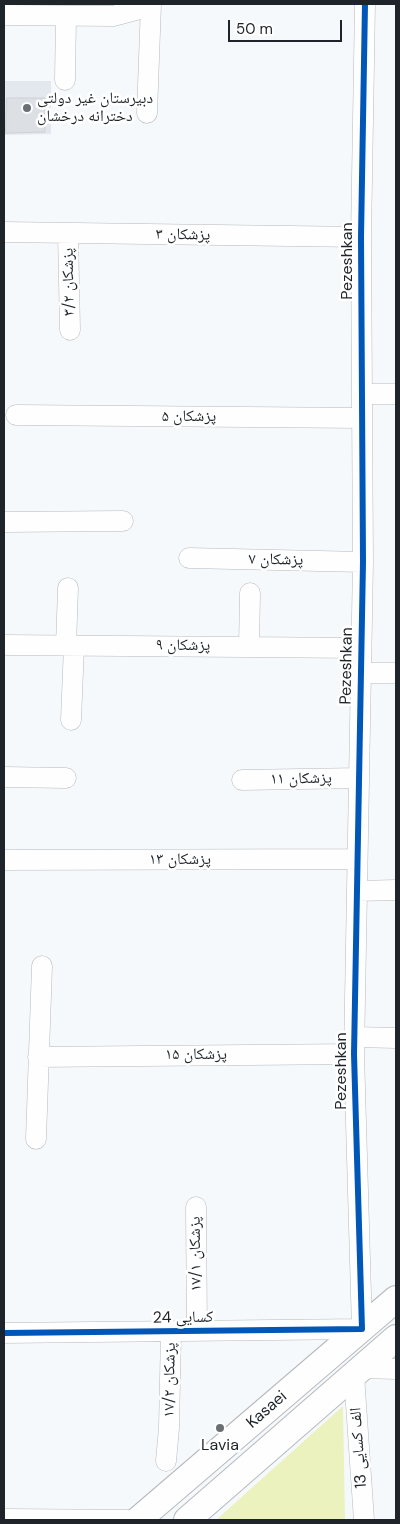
<!DOCTYPE html>
<html>
<head>
<meta charset="utf-8">
<style>
	body { margin:0 }
	#map { position:relative; width:400px; height:1524px; overflow:hidden; background:#f6f9fc; font-family:"DM Sans",sans-serif }
	canvas { display:block }
	.frame { position:absolute; inset:0; border:5px solid #1f242a; pointer-events:none }
	.scale { position:absolute; left:228px; top:20px; width:114px; height:22px; box-sizing:border-box; border:2px solid #1f242a; border-top:0; padding-left:6px; font-size:15px; line-height:18px; white-space:nowrap; color:#1f242a; -webkit-text-stroke:4px #fff; paint-order:stroke }
</style>
</head>
<body>
<div id="map">
<canvas width="400" height="1524"></canvas>
<div class="frame"></div>
<div class="scale">50 m</div>
</div>
<script>
const ctx = document.querySelector('canvas').getContext('2d');
ctx.lineJoin = 'round';
function fill(path, color) { ctx.fillStyle = color; ctx.fill(path, 'evenodd'); }
function stroke(path, color, width, dash) { ctx.strokeStyle = color; ctx.lineWidth = width; ctx.lineCap = dash ? 'butt' : 'round'; ctx.setLineDash(dash || []); ctx.stroke(path); }
function write(font, color, halo, rows, align = 'center') {
  ctx.font = font + ' "DM Sans","Noto Naskh Arabic",sans-serif'; ctx.lineWidth = 5; ctx.setLineDash([]); ctx.textBaseline = 'middle'; ctx.strokeStyle = halo; ctx.fillStyle = color; for (const [text, x, y, turn = 0] of rows) {
    ctx.save(); ctx.translate(x, y); ctx.rotate((+turn || 0) * Math.PI / 180); ctx.textAlign = isNaN(turn) ? turn : align; if (halo) ctx.strokeText(text, 0, 0); ctx.fillText(text, 0, 0); ctx.restore();
  }
}
const built = new Path2D(`
	M4,81H51V134L4,135Z`);
const green = new Path2D(`
	M343,1406L345,1520H216Z`);
const building = new Path2D(`
	M7,98H45V132L6,133Z`);
const minor = new Path2D(`
	M4,15L113,16L136,10L144,4
	M65,80L66,16
	M147,113L151,4
	M4,232L361,237
	M68,233L70,330
	M363,394H396
	M16,415L362,418
	M4,522L123,521
	M189,558L363,562
	M4,645L361,648
	M66,646L68,588
	M249,647L250,593
	M361,673H396
	M71,720L74,646
	M4,777L66,778
	M242,780L359,778
	M4,860L357,859
	M357,891L396,890
	M355,1037L396,1038
	M38,1057L354,1054
	M36,1139L42,966
	M196,1207L197,1331
	M4,1333L362,1329L354,1054L363,562L361,237L365,4
	M362,1368L396,1369
	M354,1375L364,1520
	M166,1461L169,1428L171,1332
	M4,1519L139,1520`);
const major = new Path2D(`
	M138,1520L396,1299
	M187,1520L396,1338`);
const cycleway = new Path2D(`
	M4,1333L362,1329L354,1054L363,562L361,237L365,4`);
const markers = [
	[27,108,5,"#6a6f74"],
	[220,1428,5,"#6a6f74"]
];
const poiNames = [
	["دبیرستان غیر دولتی",37,99],
	["دخترانه درخشان",37,117],
	["Lavia",220,1446,"center"]
];
const streetNames = [
	["۳ پزشکان",183,235,1],
	["Pezeshkan",348,261,-90],
	["۳/۲ پزشکان",69,282,-91],
	["۵ پزشکان",189,417],
	["۷ پزشکان",276,560,1],
	["۹ پزشکان",183,646],
	["Pezeshkan",347,666,-89],
	["۱۱ پزشکان",301,779,-1],
	["۱۳ پزشکان",180,860],
	["۱۵ پزشکان",196,1055],
	["Pezeshkan",342,1071,-90],
	["۱۷/۱ پزشکان",196,1254,-91],
	["کسایی 24",183,1318,-1],
	["۱۷/۲ پزشکان",170,1380,-89],
	["Kasaei",267,1410,-41],
	["13 الف کسایی",359,1448,-94]
];
fill(built, '#e3e8ee');
fill(green, '#ebf2bd');
fill(building, '#dcdfe4');
stroke(building, '#cfd2d7', 1);
stroke(minor, '#b6b9bd', 21);
stroke(major, '#b6b9bd', 28);
stroke(minor, '#fefeff', 20);
stroke(major, '#fefeff', 26);
stroke(cycleway, '#0057b8', 6);
for (const [x, y, r, color] of markers) { const dot = new Path2D(); dot.arc(x, y, r, 0, 2 * Math.PI); ctx.fillStyle = color; ctx.fill(dot); stroke(dot, '#fff', 2); }
write('16px', '#1f242a', '#fff', poiNames, 'left');
write('16px', '#1f242a', '#fff', streetNames);
</script>
</body>
</html>
